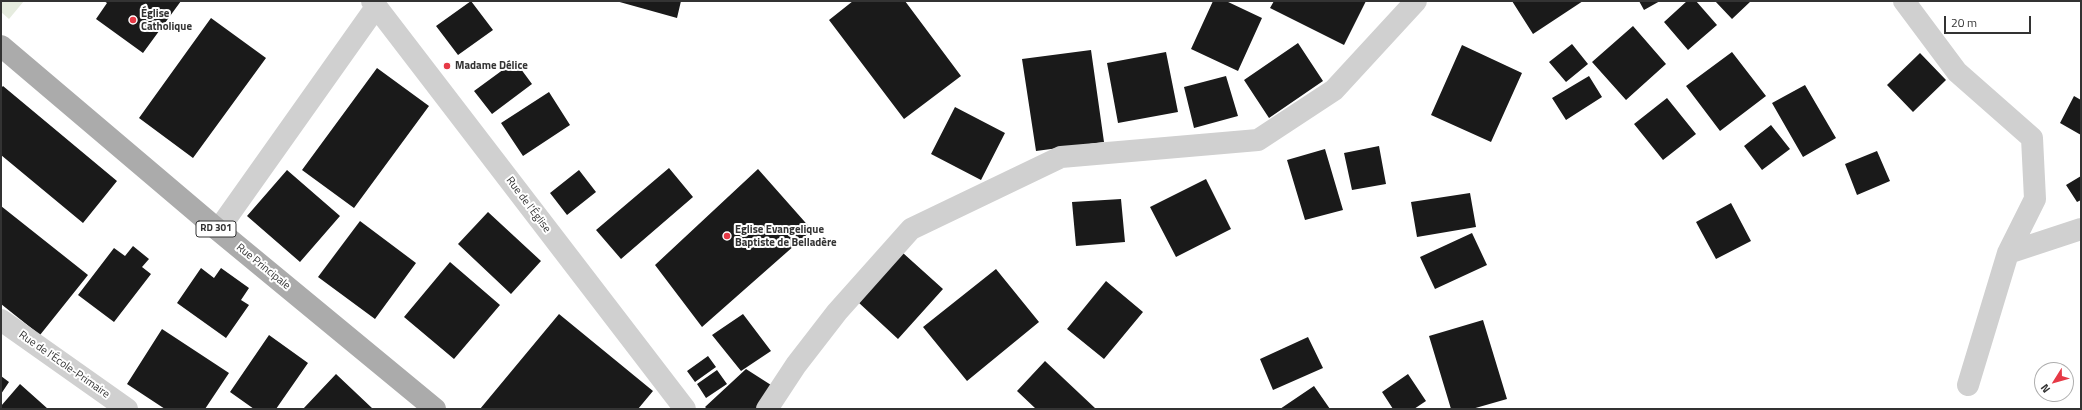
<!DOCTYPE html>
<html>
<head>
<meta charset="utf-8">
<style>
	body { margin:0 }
	#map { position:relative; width:2082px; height:410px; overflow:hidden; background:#fff; font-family:"Titillium Web",sans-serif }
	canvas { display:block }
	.frame { position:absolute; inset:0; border:2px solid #333; pointer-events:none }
	.north { position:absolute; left:2034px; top:362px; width:40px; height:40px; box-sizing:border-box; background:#fff; border:1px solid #adadad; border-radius:50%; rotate:233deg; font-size:11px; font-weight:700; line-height:16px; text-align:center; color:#333 }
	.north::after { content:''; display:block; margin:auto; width:14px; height:18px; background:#e63946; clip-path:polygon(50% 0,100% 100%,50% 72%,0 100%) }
	.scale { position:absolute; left:1944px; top:16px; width:87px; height:18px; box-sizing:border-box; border:2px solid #333; border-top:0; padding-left:5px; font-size:12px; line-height:14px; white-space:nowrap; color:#333; -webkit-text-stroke:3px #fff; paint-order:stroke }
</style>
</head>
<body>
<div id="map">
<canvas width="2082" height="410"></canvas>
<div class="frame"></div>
<div class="north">N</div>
<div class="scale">20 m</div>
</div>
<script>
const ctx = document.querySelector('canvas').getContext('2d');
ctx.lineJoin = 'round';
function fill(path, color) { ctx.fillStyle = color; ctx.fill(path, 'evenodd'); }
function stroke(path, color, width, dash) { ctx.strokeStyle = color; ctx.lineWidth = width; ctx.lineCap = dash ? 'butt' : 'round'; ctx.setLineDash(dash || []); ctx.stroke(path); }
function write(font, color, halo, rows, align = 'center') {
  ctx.font = font + ' "Titillium Web",sans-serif'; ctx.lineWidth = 4; ctx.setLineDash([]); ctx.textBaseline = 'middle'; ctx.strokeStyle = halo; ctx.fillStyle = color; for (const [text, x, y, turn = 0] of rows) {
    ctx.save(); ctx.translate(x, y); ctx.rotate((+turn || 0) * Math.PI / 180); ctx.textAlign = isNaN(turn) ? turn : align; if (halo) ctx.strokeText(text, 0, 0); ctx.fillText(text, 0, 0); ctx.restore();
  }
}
const green = new Path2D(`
	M1,1H24L9,19L1,12Z`);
const building = new Path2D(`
	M104,1H181L143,53L96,19L107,3Z
	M471,1L493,30L458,55L436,26Z
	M616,1H681L677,18Z
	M853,1H905L961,76L904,119L829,20Z
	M1213,1H1226L1262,18L1238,71L1191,49Z
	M1274,1H1366L1344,45L1270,8Z
	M1512,1H1583L1533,34Z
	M1639,1H1660L1644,10Z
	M1687,1H1696L1717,25L1688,50L1664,22Z
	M1715,1H1751L1732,19Z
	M211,18L266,58L193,158L139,118Z
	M1633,26L1666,64L1626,100L1592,62Z
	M1298,43L1323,81L1269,118L1244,80Z
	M1572,44L1588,64L1566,82L1549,62Z
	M1462,45L1522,73L1491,142L1431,115Z
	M1091,50L1104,142L1036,151L1022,59Z
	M1166,52L1178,112L1118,123L1107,63Z
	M1732,52L1766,96L1720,131L1686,86Z
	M1920,53L1946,80L1913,112L1887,85Z
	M515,61L532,84L492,114L474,91Z
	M377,68L429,106L354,208L302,170Z
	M1226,76L1238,116L1194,128L1184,87Z
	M1589,76L1602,97L1566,120L1552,98Z
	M1805,85L1836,138L1803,157L1772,103Z
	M3,86L117,181L83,223L1,155V88Z
	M549,92L570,125L523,156L501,123Z
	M2074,96L2081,100V135L2060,123Z
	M1667,98L1696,134L1663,160L1634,124Z
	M955,107L1005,133L981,180L931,154Z
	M1771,125L1790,149L1762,170L1744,146Z
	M1379,146L1386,184L1352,190L1344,153Z
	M1325,149L1343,210L1305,220L1287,160Z
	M1877,151L1890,181L1857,195L1845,164Z
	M669,168L693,197L621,259L596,230Z
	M758,169L812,230L702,327L655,265Z
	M287,170L340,216L300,262L247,216Z
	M579,170L596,192L567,215L550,193Z
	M2081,176V200L2077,202L2066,185Z
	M1206,179L1231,229L1176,257L1150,207Z
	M1470,193L1476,227L1417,237L1411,202Z
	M1121,199L1125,242L1076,246L1072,202Z
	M1731,203L1751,241L1716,259L1696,222Z
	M1,206L88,275L40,335L1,304Z
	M488,212L541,261L511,294L458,244Z
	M360,221L416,263L375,319L318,277Z
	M1472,233L1487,265L1435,289L1420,257Z
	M133,246L149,259L142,267L151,274L114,322L78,295L114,248L125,256Z
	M903,253L943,289L898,339L858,302Z
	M450,262L500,305L454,359L404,317Z
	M201,268L214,278L221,268L249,288L241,300L249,305L226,338L177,303Z
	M996,269L1039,322L967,381L923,327Z
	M1106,281L1143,312L1104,359L1067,329Z
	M559,314L653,391L638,409H480Z
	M743,314L771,351L741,371L712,335Z
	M1483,320L1507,399L1472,409H1451L1429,336Z
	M162,329L229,373L205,409H165L127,384Z
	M269,335L308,363L276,409H254L230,392Z
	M1308,337L1323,368L1273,390L1260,359Z
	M708,356L716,367L695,382L687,371Z
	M1045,361L1096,409H1036L1017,391Z
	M746,369L771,385L759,409H707L705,407Z
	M717,370L727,384L706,398L697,384Z
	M336,374L373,409H303Z
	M1408,374L1426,401L1414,409H1393L1382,392Z
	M1,376L9,382L1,394Z
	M20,384L48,409H1V406Z
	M1314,386L1330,409H1280Z`);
const minor = new Path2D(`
	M372,1L685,409
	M1904,1L1957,72L2032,138L2035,199L2008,253L1968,385
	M218,230L376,7
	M2008,253L2081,229
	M1,320L127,409
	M767,409L796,365L837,312L911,229L1061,157L1258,140L1334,90L1416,1`);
const major = new Path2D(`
	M1,46L218,230L435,409`);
const markers = [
	[133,20,4,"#e63946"],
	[447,66,4,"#e63946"],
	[727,236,4,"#e63946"]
];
const shields = [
	[216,229,40]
];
const shieldNames = [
	["RD 301",216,229]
];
const poiNames = [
	["Église",141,14],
	["Catholique",141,27],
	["Madame Délice",455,66],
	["Eglise Evangelique",735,230],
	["Baptiste de Belladère",735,243]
];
const streetNames = [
	["Rue de l'Église",528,205,53],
	["Rue Principale",263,267,39],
	["Rue de l'École-Primaire",64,365,35]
];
fill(green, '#e6ecdf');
fill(building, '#1a1a1a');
stroke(minor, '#d0d0d0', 22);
stroke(major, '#ababab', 22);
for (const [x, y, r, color] of markers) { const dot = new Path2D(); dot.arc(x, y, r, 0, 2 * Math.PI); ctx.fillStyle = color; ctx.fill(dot); stroke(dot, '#fff', 1.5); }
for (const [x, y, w] of shields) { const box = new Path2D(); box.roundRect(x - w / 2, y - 8, w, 16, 3); ctx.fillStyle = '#fff'; ctx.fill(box); stroke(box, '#333', 1); }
write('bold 10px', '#333', null, shieldNames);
write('bold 11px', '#333', '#fff', poiNames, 'left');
write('11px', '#333', '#fff', streetNames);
</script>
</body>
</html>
